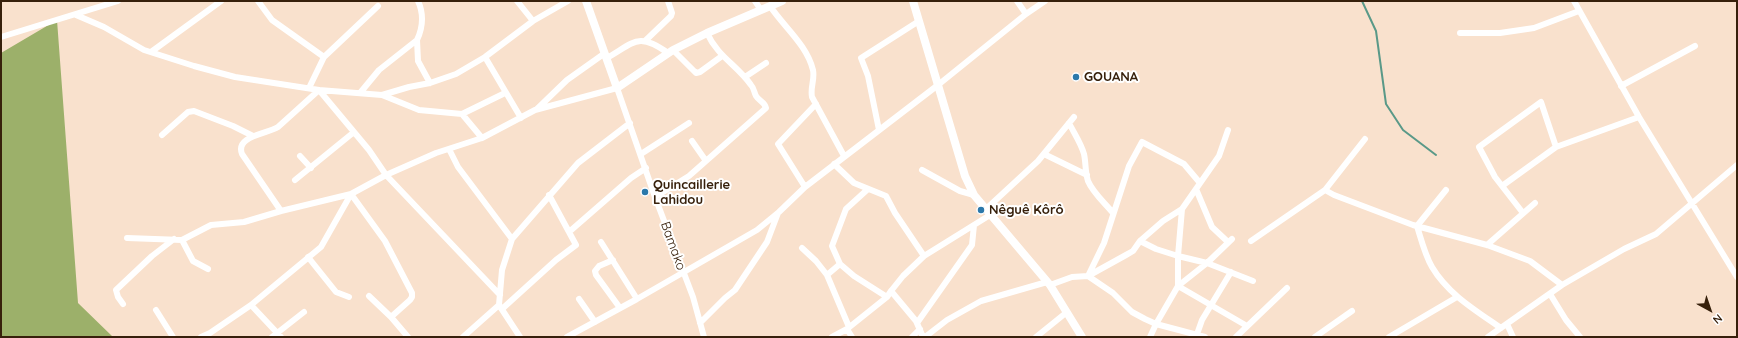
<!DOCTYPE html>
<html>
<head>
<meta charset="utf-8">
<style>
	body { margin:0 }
	#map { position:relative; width:1738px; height:338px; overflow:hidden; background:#f9e1cd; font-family:Quicksand,sans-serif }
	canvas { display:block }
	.frame { position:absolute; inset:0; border:2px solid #37200b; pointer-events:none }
	.north { position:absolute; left:1690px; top:290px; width:40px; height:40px; -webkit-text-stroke:3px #fff; paint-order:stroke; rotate:140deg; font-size:11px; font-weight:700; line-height:16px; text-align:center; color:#37200b }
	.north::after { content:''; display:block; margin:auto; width:14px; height:18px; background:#37200b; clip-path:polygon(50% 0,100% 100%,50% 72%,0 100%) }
</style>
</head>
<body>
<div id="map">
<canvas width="1738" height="338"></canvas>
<div class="frame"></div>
<div class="north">N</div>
</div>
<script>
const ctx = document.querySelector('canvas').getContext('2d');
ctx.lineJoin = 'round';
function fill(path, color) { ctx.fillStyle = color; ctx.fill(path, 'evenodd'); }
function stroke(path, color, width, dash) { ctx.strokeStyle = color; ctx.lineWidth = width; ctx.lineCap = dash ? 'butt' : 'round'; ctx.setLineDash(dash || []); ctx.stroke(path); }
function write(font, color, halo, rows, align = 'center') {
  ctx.font = font + ' Quicksand,sans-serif'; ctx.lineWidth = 4; ctx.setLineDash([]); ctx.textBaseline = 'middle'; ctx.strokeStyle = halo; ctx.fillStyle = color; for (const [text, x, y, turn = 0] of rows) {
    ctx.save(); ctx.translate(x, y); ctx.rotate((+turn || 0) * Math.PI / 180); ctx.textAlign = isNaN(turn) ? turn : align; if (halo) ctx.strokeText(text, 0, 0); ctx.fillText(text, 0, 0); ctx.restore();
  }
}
const forest = new Path2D(`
	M57,20L78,303L113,337H1V53Z`);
const stream = new Path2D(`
	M1362,1L1376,31L1386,104L1403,130L1436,155`);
const minor = new Path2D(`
	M258,1L272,20L324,57
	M517,1L533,21
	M755,1L761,10
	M1017,1L1026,14
	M1574,1L1639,117L1737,277
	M770,6C784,27 807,45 813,70C815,80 810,87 812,97L844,156
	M76,15L104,27L144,50L194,66L235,77L319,90L369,150L386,175L351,194L385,241L412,293V297L410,300L391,317L408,337
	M1460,33H1500L1534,28L1579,11
	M1,37L118,1
	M417,40L418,61L430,83
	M645,41L671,16L672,13L668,1
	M673,50L696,73L700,72L722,56
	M151,52L221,1
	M485,57L521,118
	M607,58C635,42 638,32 668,53
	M745,77L766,63
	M1621,86L1695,46
	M309,88L324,57L378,6
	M360,93L379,70L417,40C423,27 424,14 418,1
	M382,95L409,87L430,83L456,74L485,57L533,21L568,1
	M537,109L567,80L605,53
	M462,114L482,138
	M1069,123C1074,133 1081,143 1084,154C1086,163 1085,172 1088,181C1093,193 1105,203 1113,213
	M879,130L868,76L861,58L919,21
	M162,135L188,112L194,111L233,126L253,136
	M692,141L706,161
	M449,149L458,167L512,239
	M641,154L689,123
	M1044,154L1087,175
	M300,156L311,168
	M834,164L854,183L886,196L895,213L924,256
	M922,170L960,191L974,195
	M295,180L354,132
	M1502,186L1556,147L1639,117
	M805,187L778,144L816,104
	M868,189L846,209L832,246L840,264L854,276L887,297
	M1196,189L1212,227L1228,242
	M1325,190L1334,195L1413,225L1487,245L1530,261L1562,285
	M1446,190L1417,226C1421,239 1425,255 1432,267C1448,294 1475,310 1501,328
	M655,197L689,176L766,108C765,102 759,101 756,96C754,92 754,88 751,85C737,65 718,57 707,33
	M986,209L1038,161L1074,117
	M281,211L242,154C235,136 267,134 278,127L319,90L382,95L419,110L462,114L505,93
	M1523,213L1495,177L1479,147L1541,102L1556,147
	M569,232L631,178L646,168
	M127,238L182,240L211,225L244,222L281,211L351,194L321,247L251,305L210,333L201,337
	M182,240L193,261L208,269
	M1140,241L1156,249L1178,256L1207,263L1253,281
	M1251,241L1325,190L1365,139
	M601,242L637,299
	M1487,245L1535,203
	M802,248L816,261L827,275L849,327
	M308,257L336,292L349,297
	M613,260L599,266L595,271L596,275L620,308
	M827,275L840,264
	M1088,276L1104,243L1129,166L1142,142L1184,164L1200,183
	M1088,276L1113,293L1132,312L1145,319L1156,324L1205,337
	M1050,285L1072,277L1088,276L1126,255L1133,251L1140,241L1163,221L1182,209L1219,156L1228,130
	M1178,286L1247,326
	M1178,286V256L1182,209
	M891,291L903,276L924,256L990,215
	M1550,294L1566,320L1580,337
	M500,295L386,175L436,153L482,138L535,110L617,88L655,197L693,297L704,337
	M369,296L391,317
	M579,299L595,322
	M123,304L118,297L116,290L152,256L174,239
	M251,305L281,337
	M502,309L556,260L576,245L549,195
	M156,310L173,337
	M700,323L725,298L735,290L767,242L778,213
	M917,323L972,245L974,225
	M1507,324L1513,337
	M847,329L852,337
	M272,337L304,312
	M463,337L499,305
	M520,337L499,305L502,270L512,239L578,163L630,123
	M567,337L637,299L757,230L779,212L805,187L938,85L1026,14L1045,1
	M832,337L847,329L887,297L891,291L916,321L923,337
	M912,337L920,329
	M925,337L947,320L981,301L1047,282
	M1036,337L1067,312
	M1150,337L1156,324L1178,286L1207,263L1232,239
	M1196,337L1202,320L1231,272
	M1236,337L1287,288
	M1315,337L1352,311
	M1389,337L1457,297
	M1488,337L1562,285L1624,249L1656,234L1737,165`);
const tertiary = new Path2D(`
	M586,1L617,88L673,50L707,33L782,1
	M913,1L965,176L974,195L1050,285L1082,337`);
const markers = [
	[1076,77,4,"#2b78aa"],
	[645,192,4,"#2b78aa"],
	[981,210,4,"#2b78aa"]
];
const poiNames = [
	["GOUANA",1084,77],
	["Quincaillerie",653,185],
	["Lahidou",653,200],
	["Nêguê Kôrô",989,210]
];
const streetNames = [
	["Bamako",673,246,70]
];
fill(forest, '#9cb06a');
stroke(stream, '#5a9988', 2);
stroke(minor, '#fff', 6);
stroke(tertiary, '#fff', 8);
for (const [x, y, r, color] of markers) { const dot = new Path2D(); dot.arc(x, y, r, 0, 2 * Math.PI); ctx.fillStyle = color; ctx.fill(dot); stroke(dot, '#fff', 1.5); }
write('bold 13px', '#37200b', '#fff', poiNames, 'left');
write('13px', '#37200b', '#fff', streetNames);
</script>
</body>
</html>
